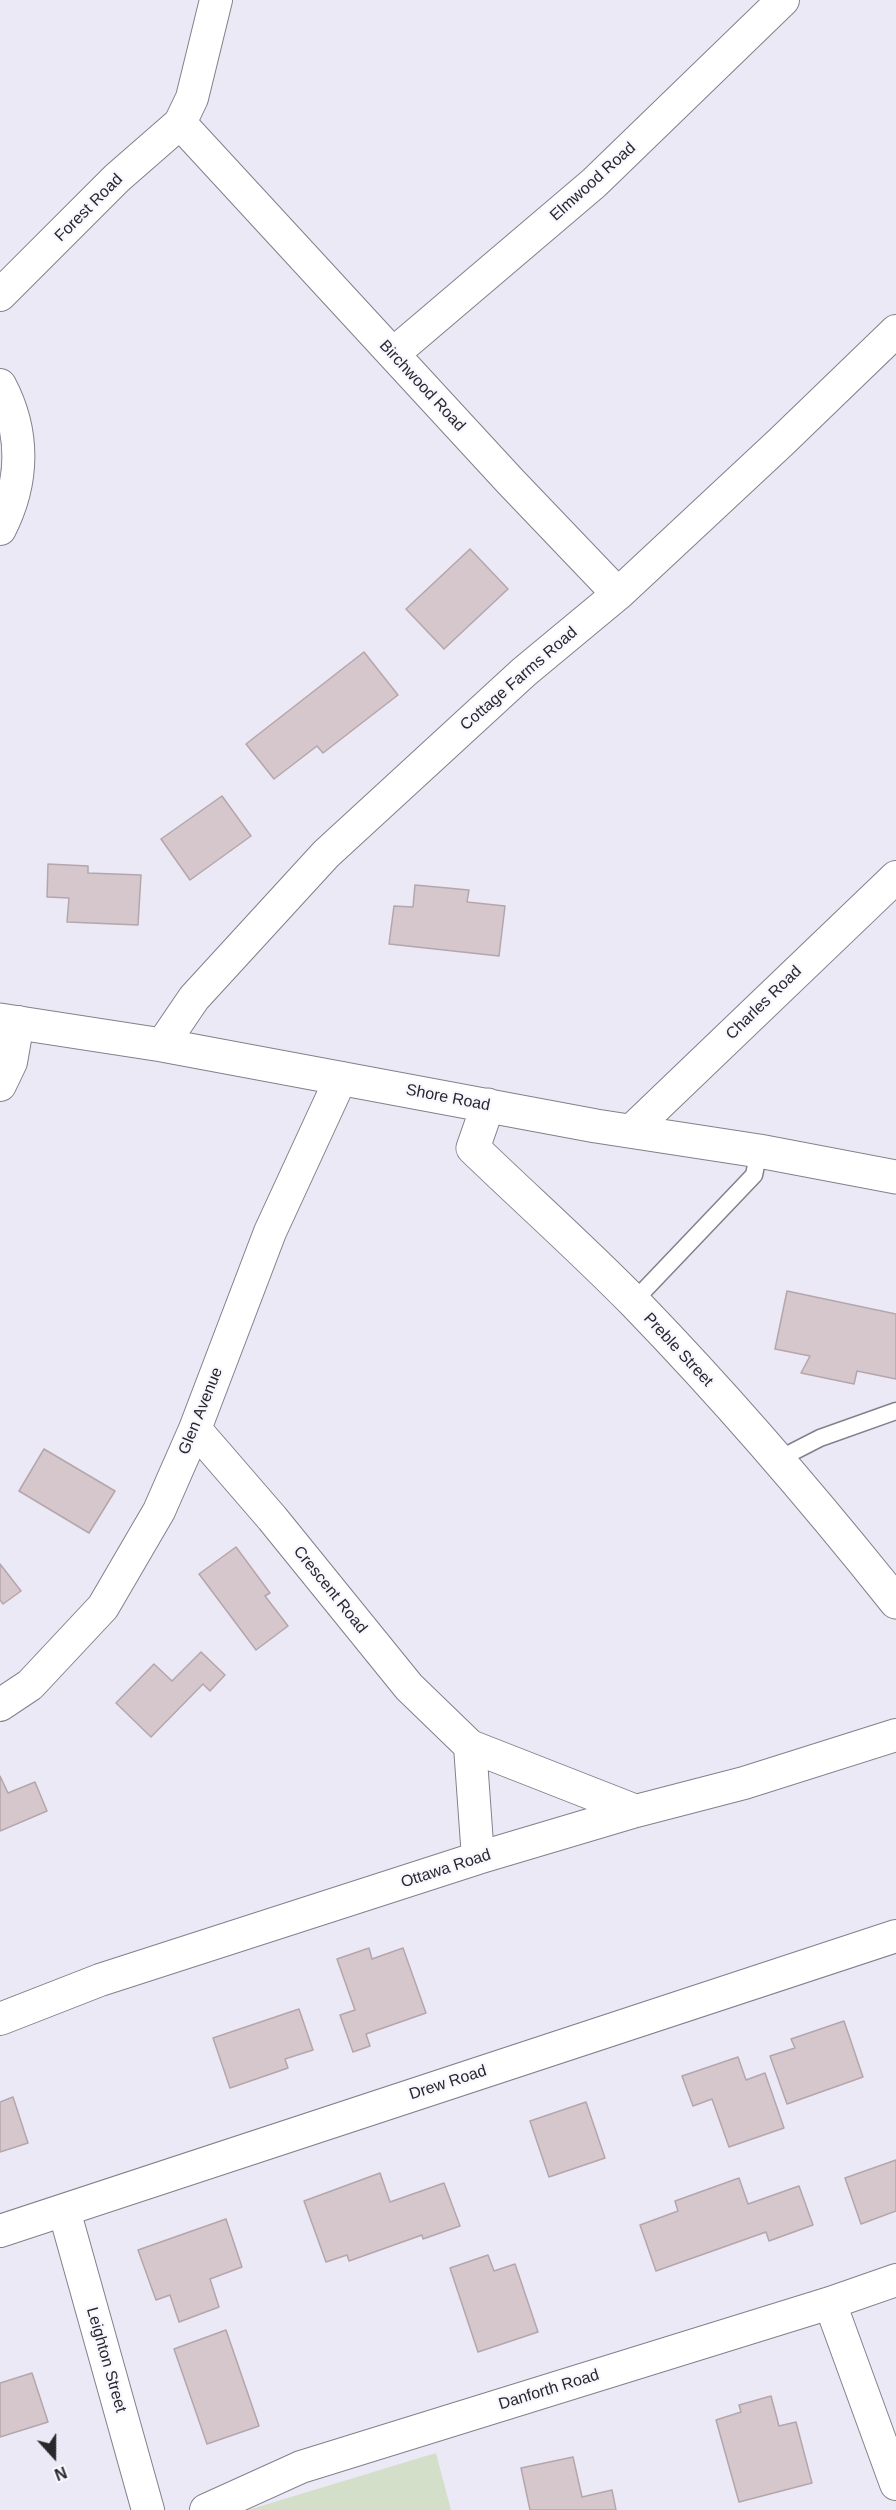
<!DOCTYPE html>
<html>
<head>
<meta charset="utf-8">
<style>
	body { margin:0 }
	#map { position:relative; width:896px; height:2510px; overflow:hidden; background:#ebe9f6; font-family:Helvetica,sans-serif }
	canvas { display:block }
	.north { position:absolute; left:24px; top:2426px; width:60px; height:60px; -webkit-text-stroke:4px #f8f7ff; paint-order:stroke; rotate:159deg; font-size:16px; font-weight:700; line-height:24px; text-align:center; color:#28272b }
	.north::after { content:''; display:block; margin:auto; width:21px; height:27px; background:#28272b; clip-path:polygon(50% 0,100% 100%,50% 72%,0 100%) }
</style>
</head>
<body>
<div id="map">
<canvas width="896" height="2510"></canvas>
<div class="north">N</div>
</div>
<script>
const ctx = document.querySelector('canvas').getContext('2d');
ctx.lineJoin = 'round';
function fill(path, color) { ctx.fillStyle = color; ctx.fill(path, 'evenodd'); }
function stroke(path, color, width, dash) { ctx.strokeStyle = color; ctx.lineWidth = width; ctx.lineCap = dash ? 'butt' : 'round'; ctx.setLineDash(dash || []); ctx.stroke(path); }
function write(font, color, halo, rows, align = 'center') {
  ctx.font = font + ' Helvetica,sans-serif'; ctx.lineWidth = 4.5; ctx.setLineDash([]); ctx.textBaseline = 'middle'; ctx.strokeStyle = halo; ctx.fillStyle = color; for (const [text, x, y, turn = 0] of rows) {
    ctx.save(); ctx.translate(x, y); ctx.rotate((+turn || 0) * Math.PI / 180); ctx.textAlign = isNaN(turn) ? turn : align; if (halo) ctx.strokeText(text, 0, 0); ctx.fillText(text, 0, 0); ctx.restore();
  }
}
const green = new Path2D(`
	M436,2453L451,2510H248Z`);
const building = new Path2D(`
	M470,549L508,589L444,649L406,609Z
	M364,652L398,695L323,753L317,746L274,779L246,744Z
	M222,796L251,836L190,880L161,839Z
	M48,864L88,866V873L141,875L138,925L67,922L69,898L47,897Z
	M415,885L469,890L467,902L505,906L499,956L389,944L394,906L413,907Z
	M787,1291L896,1314V1379L857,1371L854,1384L801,1373L810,1356L775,1349Z
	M44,1449L115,1491L89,1533L19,1491Z
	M236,1547L270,1593L265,1596L288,1626L256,1650L199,1574Z
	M0,1564L21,1591L3,1604L0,1600Z
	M201,1652L225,1675L210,1691L203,1684L151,1737L116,1703L154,1664L172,1681Z
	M0,1776L8,1793L35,1782L47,1811L0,1831Z
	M369,1948L372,1959L403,1948L426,2013L366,2034L370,2046L353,2052L340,2015L355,2010L337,1959Z
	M299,2009L313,2050L285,2059L288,2068L230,2088L213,2038Z
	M844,2021L863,2077L787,2104L770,2056L795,2048L791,2039Z
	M738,2057L746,2080L765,2073L784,2128L729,2147L712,2099L693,2106L682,2076Z
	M13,2097L28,2143L0,2152V2102Z
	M586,2102L605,2158L549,2177L530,2121Z
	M896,2160V2211L861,2224L845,2178Z
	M380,2173L390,2202L444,2183L460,2226L423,2239L422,2235L349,2261L347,2255L326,2262L304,2201Z
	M739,2178L748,2204L799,2186L813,2225L769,2241L766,2232L656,2271L640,2225L678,2211L675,2201Z
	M226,2219L242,2267L210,2279L219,2307L179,2322L170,2295L156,2300L138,2250Z
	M488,2255L494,2271L515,2264L538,2332L478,2352L450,2268Z
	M226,2330L259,2426L207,2444L174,2349Z
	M32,2373L48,2422L0,2437V2383Z
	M771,2396L779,2426L796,2422L812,2483L739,2502L716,2420L741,2412L739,2405Z
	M573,2457L582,2497L612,2490L616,2510H530L521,2468Z`);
const service = new Path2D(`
	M633,1302L754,1175L759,1151
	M779,1459L820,1438L896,1411`);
const minor = new Path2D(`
	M180,123L510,481L618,594
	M0,295L117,178L180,123L192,98L216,0
	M393,354L594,183L783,0
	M0,385C25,432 24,482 0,529
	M162,1045L194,998L326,854L524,672L618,594L781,442L896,331
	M0,1085L11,1062L18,1022
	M632,1130L896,877
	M195,1429L272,1518L409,1687L470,1746L478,1858
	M0,1705L30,1685L103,1607L159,1511L195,1429L270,1232L341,1078
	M470,1746L636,1811
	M0,2019L100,1980L478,1858L636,1811L744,1783L896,1735
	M64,2210L148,2510
	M0,2231L896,1936
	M830,2303L896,2484
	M206,2510L301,2467L830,2303L896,2280`);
const tertiary = new Path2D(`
	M0,1020L162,1045L596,1126L759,1151L896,1177
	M488,1105L473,1148C527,1200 583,1250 635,1303C727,1398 813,1498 896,1602`);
const streetNames = [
	["Elmwood Road",593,182,-42],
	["Forest Road",89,208,-45],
	["Birchwood Road",422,386,47],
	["Cottage Farms Road",519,679,-41],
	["Charles Road",764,1003,-44],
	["Shore Road",448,1098,11],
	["Preble Street",678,1350,47],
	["Glen Avenue",201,1411,-68],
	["Crescent Road",330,1590,51],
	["Ottawa Road",446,1869,-18],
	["Drew Road",448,2083,-18],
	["Leighton Street",106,2360,74],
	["Danforth Road",549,2390,-17]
];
fill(green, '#d3dfc8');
fill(building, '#d5c7cc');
stroke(building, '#b4a6ab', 1.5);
stroke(service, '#82808b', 19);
stroke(minor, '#82808b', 34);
stroke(tertiary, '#82808b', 35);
stroke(service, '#fff', 16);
stroke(minor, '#fff', 32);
stroke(tertiary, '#fff', 33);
write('16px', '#28272b', '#f8f7ff', streetNames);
</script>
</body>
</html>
